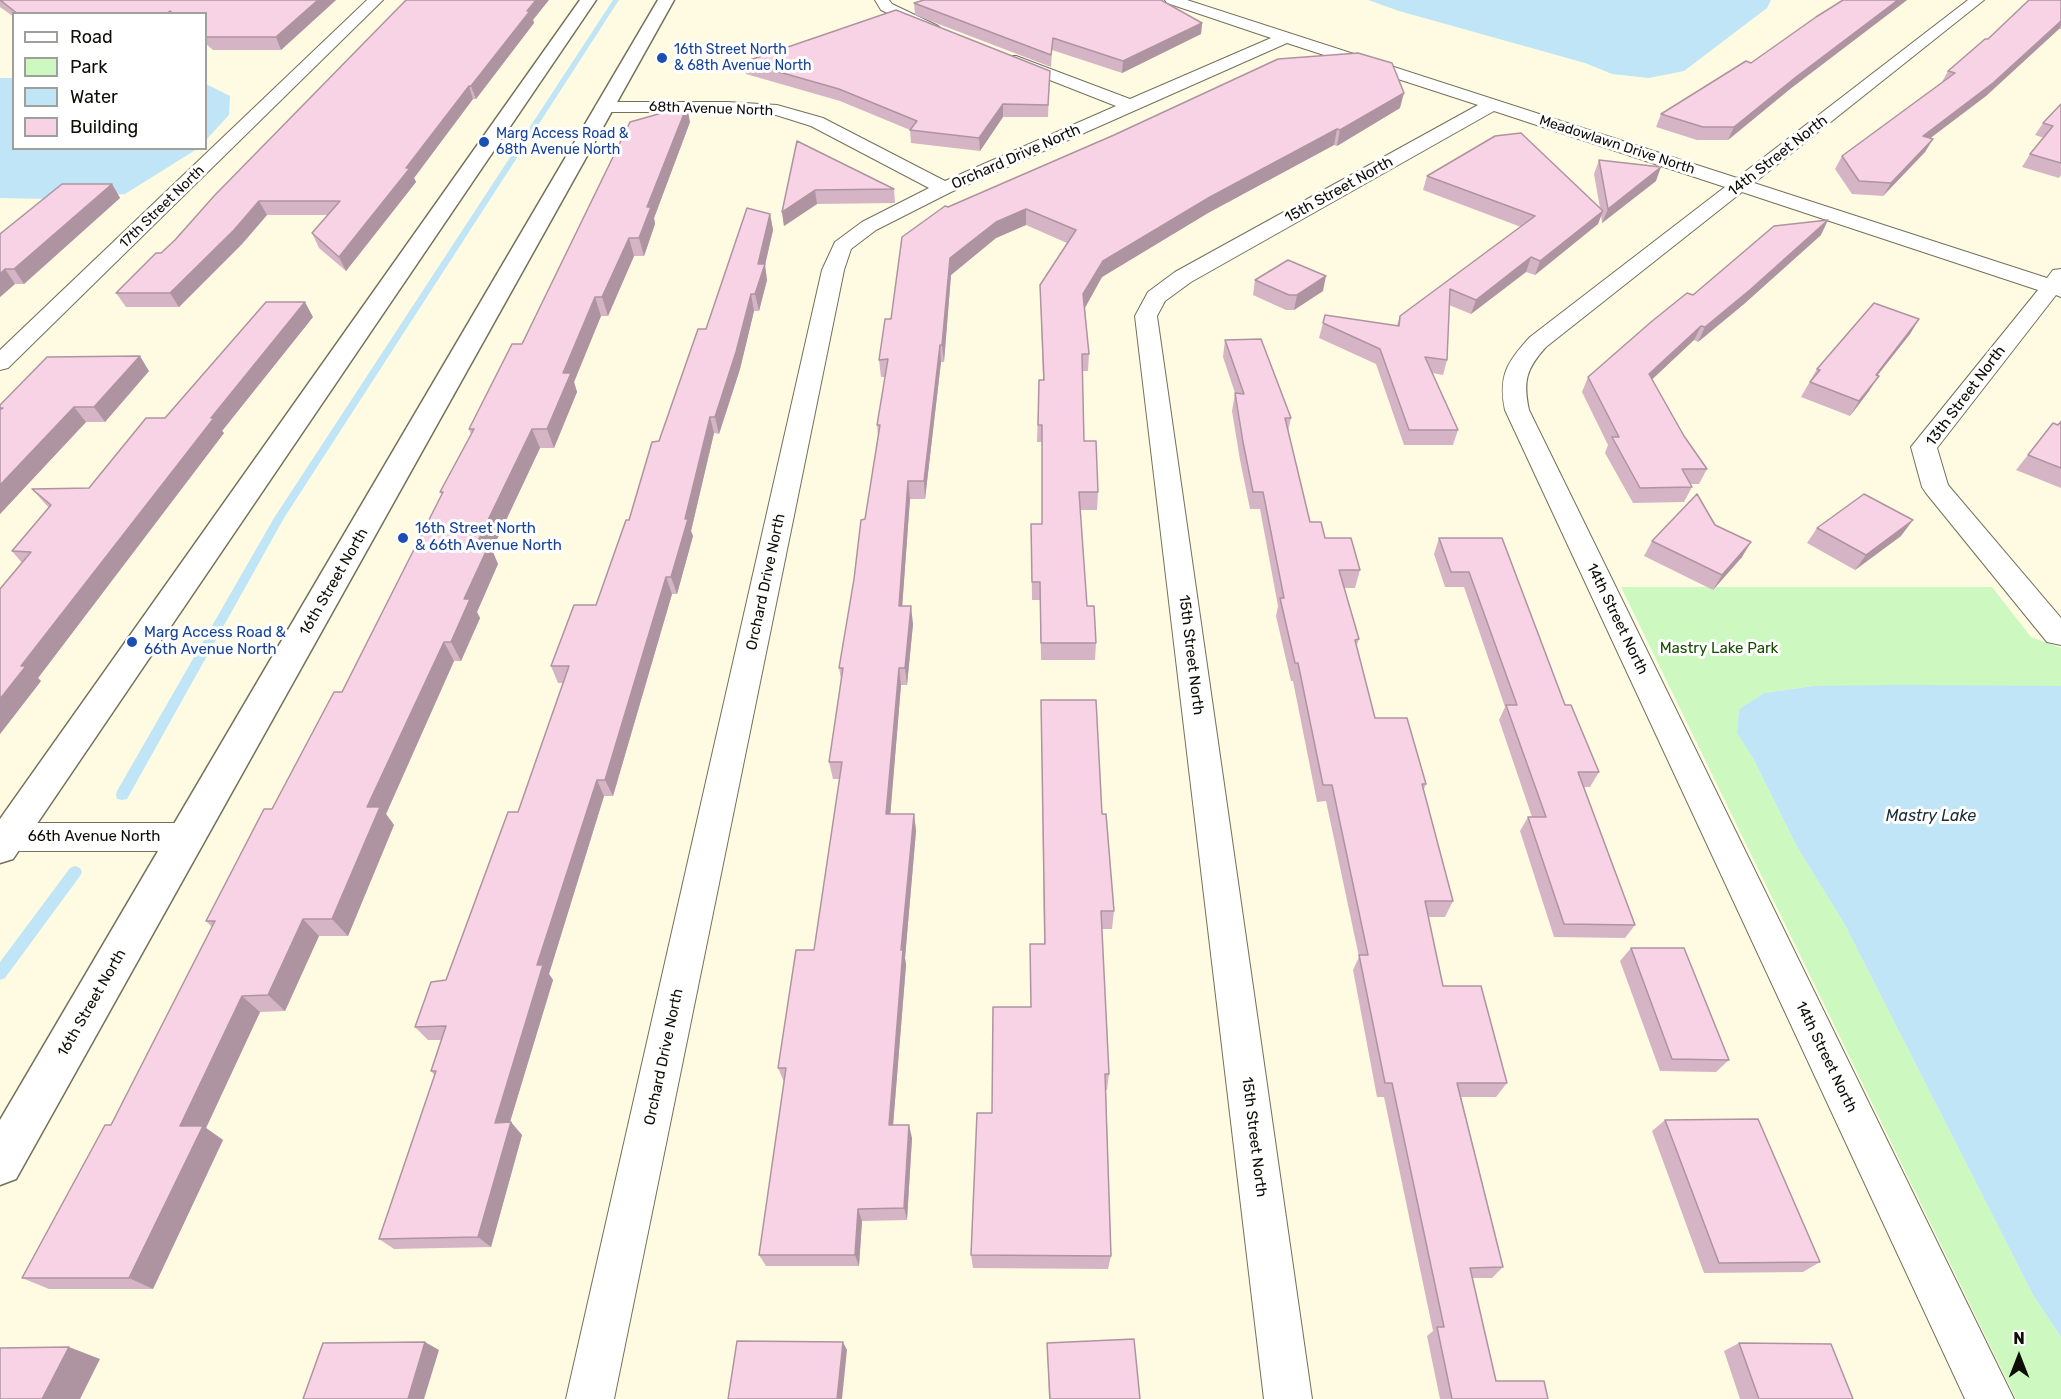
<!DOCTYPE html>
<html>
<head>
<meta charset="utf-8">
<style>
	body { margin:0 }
	#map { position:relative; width:2061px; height:1399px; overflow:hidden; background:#fffbe2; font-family:Rubik,sans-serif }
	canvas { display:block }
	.legend { position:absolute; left:12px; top:12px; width:195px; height:138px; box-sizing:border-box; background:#fff; border:2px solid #9f9f9b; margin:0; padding:8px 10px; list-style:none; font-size:18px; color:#0f0e06 }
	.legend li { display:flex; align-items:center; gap:12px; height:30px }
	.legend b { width:30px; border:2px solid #9f9f9b }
	.north { position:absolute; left:1989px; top:1327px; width:60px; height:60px; -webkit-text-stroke:4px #fff; paint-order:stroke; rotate:0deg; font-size:16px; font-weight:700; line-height:24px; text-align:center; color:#0f0e06 }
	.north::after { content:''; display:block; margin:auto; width:21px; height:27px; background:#0f0e06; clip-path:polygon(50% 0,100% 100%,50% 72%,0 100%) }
</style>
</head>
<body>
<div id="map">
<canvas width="2061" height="1399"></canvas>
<ul class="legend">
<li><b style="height:8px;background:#fff"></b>Road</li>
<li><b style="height:16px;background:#cdf8c0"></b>Park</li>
<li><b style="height:16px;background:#bfe5f7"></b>Water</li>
<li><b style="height:16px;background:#f8d3e5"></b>Building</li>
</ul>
<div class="north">N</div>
</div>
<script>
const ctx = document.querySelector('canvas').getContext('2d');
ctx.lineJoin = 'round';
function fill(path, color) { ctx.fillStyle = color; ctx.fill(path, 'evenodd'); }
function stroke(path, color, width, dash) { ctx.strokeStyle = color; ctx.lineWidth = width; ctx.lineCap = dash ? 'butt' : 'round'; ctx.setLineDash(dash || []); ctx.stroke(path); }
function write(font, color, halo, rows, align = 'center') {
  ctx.font = font + ' Rubik,sans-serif'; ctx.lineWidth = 6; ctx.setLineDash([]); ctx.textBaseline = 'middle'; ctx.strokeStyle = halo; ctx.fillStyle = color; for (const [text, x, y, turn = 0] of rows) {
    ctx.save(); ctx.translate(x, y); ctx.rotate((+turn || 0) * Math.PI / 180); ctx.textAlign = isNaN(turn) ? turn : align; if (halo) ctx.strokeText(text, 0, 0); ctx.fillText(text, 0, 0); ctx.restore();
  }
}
const green = new Path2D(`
	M1621,587H1992L2031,637L2061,648V686H1813L1764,693L1739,709L1737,733L1754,760L1796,845L1845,925L2033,1295L2061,1337V1399H2016Z`);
const water = new Path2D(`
	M1368,0H1771L1767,8L1684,71L1649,78L1612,74L1585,63L1399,11Z
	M0,78H13L14,148L197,149L125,194L51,199L0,198Z
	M206,84L230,96L229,115L206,140Z
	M1902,685L2061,686V1337L2033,1295L1845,925L1796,845L1754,760L1737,733L1739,709L1764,693L1813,686Z`);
const stream = new Path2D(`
	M613,0H619L284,518L127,799L122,800L117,799L116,795L117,791L274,518Z
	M75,866L80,868L82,872L80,876L5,978L0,980V962L70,868Z`);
const minor = new Path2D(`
	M367,0H383L8,368L0,370V350Z
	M875,0H889L892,4L938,26L941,29L938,32H928L881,10Z
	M1165,0H1187L1737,178L1968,0H1984L1754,183L2047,278L2053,270L2061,269V297L2056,295L1937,448L1948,485L2061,618V645L2047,642L1926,493L1922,487L1911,447L2038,290L1742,192L1546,347C1526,369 1523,381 1529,410L2014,1399H1965L1505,410C1498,376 1507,362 1530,337L1725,187L1494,111L1191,282L1165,301L1157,316L1312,1399H1264L1135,316L1148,292L1175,272L1478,105L1287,43L951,192L876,230L851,249L844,270L614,1399H566L822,270L835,242L862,222L929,188L811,126L776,115L727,112H604L598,111L595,107L598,103L604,102H727L777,105L823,118L945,181L1116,106L1004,62L1002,59L1004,56H1016L1130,99L1271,38L1167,3Z
	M0,823H189L201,827L206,837L201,847L189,851H0Z`);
const tertiary = new Path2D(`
	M580,0H596L13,859L0,863V819Z
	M658,0H674L16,1179L0,1185V1120Z`);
const wall = new Path2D(`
	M0,0H336L281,50H213L206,44V14H14V17L0,7Z
	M1843,0H1907L1790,89L1728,140H1697L1656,127L1661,114L1751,63Z
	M2061,0V29H2059L1986,96L1930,138L1933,139L1925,152L1883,196L1852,194L1835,169L1842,156L1942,82L1948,71L1988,39Z
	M914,3L1202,23L1201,34L1122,73L1052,50L1051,67L915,15Z
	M533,20L534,23L476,99H473L414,178L416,182L346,271L319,248L312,233L328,215H267L242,244L179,307H126L116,293L161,253Z
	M744,62L1050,71L1048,117H1003L980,151L911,143L910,130L840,101L746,74Z
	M2061,104V175L2059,178L2022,167L2030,154L2044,138L2035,135L2043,123Z
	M1400,108L1337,146L1334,145L1208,213L1102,277L1085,308L1089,354L1088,371H1082L1084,441L1098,492L1097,510H1080L1087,606L1096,643L1095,660H1041L1040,600H1032L1031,524H1042V442H1037L1039,380H1043L1040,285L1067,243L1026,225L996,238L951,275L944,362H941L925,499H910L902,606L913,624L907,685H901L890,814H914L916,831L905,958L906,965L893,1125L912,1138L907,1220L862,1221L859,1266H766L759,1255L784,1082L778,1068L814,950L840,779H833L829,762L841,679L839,668L865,519L878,436L877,425L885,377H881L879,360L891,319L948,207Z
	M690,122L654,218L655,224L644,256H634L608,316H601L574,382L577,392L554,448H540L492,550L498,564L477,612L480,618L461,661H454L386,814L394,825L348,936H319L285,1011L260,1012L206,1128L223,1140L153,1289H49L22,1278L111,1125L212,927L206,921L342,692L442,495L440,492L471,434L469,429L522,344Z
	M797,141L894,189L895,203L817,204L784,226L782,212Z
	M1599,160L1656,181L1602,223L1601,215L1598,224L1535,275L1526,272L1471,314L1449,305L1447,360L1443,375L1432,373L1458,430L1453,445H1404L1376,364L1319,338L1323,323L1397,325L1400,316L1521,227L1423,190L1427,176L1600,208L1594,174Z
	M112,184L120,198L24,284H15L0,297V234Z
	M770,214L773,230L765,265L767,280L759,311H754L740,369L719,434L714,433L691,531L693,536L677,594H672L613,796H604L549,974L553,980L510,1122L522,1135L491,1247L394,1249L379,1239L435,1076L431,1071L441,1040H428L415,1027L446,980L518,812L563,683H558L551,666L596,605L659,441L706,329Z
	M1821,235L1744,304L1698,342L1694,340L1652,379L1684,436L1707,469L1699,484H1691L1692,487L1684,502L1633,503L1605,453L1608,445L1582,392L1588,377L1693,295Z
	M1255,280L1323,291L1294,310H1286L1253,295Z
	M313,317L222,431L224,433L38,678L41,681L0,734V589L22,563L12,551L49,508L32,489L89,488L165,418Z
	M1919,319L1910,334L1877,375L1869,391L1850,416L1801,397L1817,369Z
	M1225,340L1291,418L1288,431L1310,522L1325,538L1360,570L1355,588H1344L1359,639L1356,647L1375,718L1426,784L1423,791L1453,901L1445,917H1428L1443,986L1507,1083L1496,1097H1461L1503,1267L1492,1278H1472L1496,1381L1548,1399H1440L1427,1336L1433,1331L1384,1097H1377L1353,970L1359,957L1326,801L1317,802L1293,681H1291L1276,616L1278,606L1260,509H1250L1240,460L1232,411L1235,393L1223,357Z
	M149,371L105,422H86L0,514V405Z
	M2061,420V488L2016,470L2053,423L2057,425Z
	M1715,525L1742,557L1713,590L1644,556L1652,541Z
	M1817,528L1901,536L1855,570L1807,543Z
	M1439,538H1502L1565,705L1599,772L1590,787H1584L1635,925L1625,938L1554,937L1520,831L1528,817H1532L1499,720L1505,707L1464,587H1445L1434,554Z
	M1041,700L1102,814L1114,911L1112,929H1102L1109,1074L1107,1090H1106L1111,1256L1108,1269L973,1268L971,1255L992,1113L1031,1007L1044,944Z
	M1631,948L1729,1060L1716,1072L1660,1071L1620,961Z
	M1665,1120L1820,1262L1803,1272L1704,1273L1652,1131Z
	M1047,1343L1140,1399H1049Z
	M1739,1343L1853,1399H1740L1724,1351Z`);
const shadedWall = new Path2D(`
	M318,0H336L281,50L276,37Z
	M536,0H549L533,20L534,23L476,99L471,86Z
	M1898,0H1907L1790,89L1728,140L1734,127L1796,77Z
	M2061,21V25L2059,29L1986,96L1916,149L1923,136Z
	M1202,23L1201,34L1122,73L1123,61Z
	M469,86L473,99L414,178L416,182L346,271L339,257Z
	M1404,93L1400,108L1337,146L1340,130Z
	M1003,104V117L980,151L979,138Z
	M687,106L690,122L654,218L655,224L644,256L639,238L647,207Z
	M1337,129L1334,145L1208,213L1102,277L1083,311V294L1103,261L1210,197Z
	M1933,139L1925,152L1883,196L1891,183Z
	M1661,167L1656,181L1602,223L1608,209Z
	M112,184L120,198L24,284L14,269Z
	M815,190L817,204L784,226L782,212Z
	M259,201L267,215L242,244L179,307L170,293Z
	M1026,209V225L996,238L951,275L944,362L942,345L950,258L996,222Z
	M1603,211L1598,224L1535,275L1540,261Z
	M770,214L773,230L765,265L767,280L759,311L755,294L758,264Z
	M1828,220L1821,235L1744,304L1698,342L1705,327Z
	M629,238L634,256L608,316L602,297Z
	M1531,257L1526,272L1471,314L1476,300Z
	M5,269L15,284L0,297V274Z
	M1326,276L1323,291L1294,310L1297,295Z
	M751,294L754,311L740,369L719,434L715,417Z
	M595,297L601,316L574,382L577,392L554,448L547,429L563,373Z
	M305,302L313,317L222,431L224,433L38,678L41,681L0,734V699L21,666L211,418Z
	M1919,319L1910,334L1866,390L1876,375Z
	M1701,326L1694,340L1642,389L1649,374Z
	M940,345L941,362L925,499L924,481Z
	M140,356L149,371L105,422L94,407Z
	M1879,376L1869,391L1850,416L1859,401Z
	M74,407L86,422L0,514V485Z
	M710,417L714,433L691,531L693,536L677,594L671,577Z
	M532,429L540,448L492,550L498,564L477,612L480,618L461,661L451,642L464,599L476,545Z
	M908,481L910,499L901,623L899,606Z
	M1913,520L1901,536L1855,570L1866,555Z
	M1751,542L1742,557L1713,590L1722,575Z
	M666,577L672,594L613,796L605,780Z
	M911,606L913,624L907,685L905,668Z
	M444,642L454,661L386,814L394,825L348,936L332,919L367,807Z
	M899,668L901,685L889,831L886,814Z
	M597,780L604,796L549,974L553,980L506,1135L495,1123L537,965Z
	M914,814L916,831L905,958L906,965L892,1138L889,1125L901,950Z
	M303,919L319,936L285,1011L268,995Z
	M242,996L260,1012L206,1128L223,1140L153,1289L129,1278L180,1126Z
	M511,1122L522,1135L491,1247L478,1237Z
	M909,1125L912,1138L907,1220L904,1208Z
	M858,1209L862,1221L859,1266L855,1255Z
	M425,1342L439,1350L424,1399H408Z
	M843,1342L847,1350L842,1399H837Z
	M69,1347L100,1359L80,1399H42Z`);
const building = new Path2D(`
	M0,0H318L276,37H207L206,36V14H174L170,11L166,14H18Z
	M406,0H536L527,11H530L471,86H469L406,168H410L339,257L312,233L340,201H259L234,230L170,293H116L156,253H161L175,240L214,196Z
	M924,0H1161L1202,23L1123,61L1053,38L1051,55L914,3Z
	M1843,0H1898L1796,77L1734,127H1703L1661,114L1746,61L1751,63L1816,17Z
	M2029,0H2061V21L1993,83L1923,136L1933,139L1891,183L1859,181L1842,156L1955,73L1948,71L1985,39H1988Z
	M896,10L1050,71L1048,105L1003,104L979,138L910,130L917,121L839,89L744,62Z
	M1358,53L1392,63L1404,93L1340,130L1337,129L1210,197L1103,261L1083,294L1089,354H1082L1084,441H1096L1098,492H1079L1087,606H1094L1096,643H1041L1040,582H1032L1031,524H1042V425H1038L1039,380H1044L1040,285L1076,230L1026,209L996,222L950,258L942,345H940L924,481H908L899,606H911L905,668H899L886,814H914L901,950H903L889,1125H909L904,1208L858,1209L855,1255H759L786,1068H778L796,950H814L842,762H829L843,668H839L854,579L861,520L865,519L880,425H877L888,359L879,360L885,319H891L902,237L945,206L948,207L1114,135L1278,59Z
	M2061,104V163L2030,154L2053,126L2043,123Z
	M687,106L647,207H651L639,238H629L602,297H595L563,373H571L547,429H532L476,545H489L464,599H470L451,642H444L367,807H380L332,919H303L268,995L242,996L180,1126H203L129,1278H22L105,1125H111L215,921H206L264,809H272L334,692H342L443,492H440L474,429H469L512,344H522L630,122Z
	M1521,133L1603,211L1540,261L1531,257L1476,300L1450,289L1447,360L1425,357L1458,430H1409L1380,349L1323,323L1325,315L1399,326L1400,316L1535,216L1427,176L1495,136Z
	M797,141L894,189L815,190L782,212Z
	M1599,160L1661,167L1608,209Z
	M62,184H112L14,269H5L0,274V234Z
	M747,208L770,214L758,264H765L755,294H751L736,352L715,417H710L685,519H688L671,577H666L605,780H597L537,965H543L495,1123L511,1122L478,1237L379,1239L436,1071H431L446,1026L415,1027L431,982L446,980L508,812H518L569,666H551L574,605H596L626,520H629L652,442L659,441L698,329H706Z
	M1828,220L1751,289L1705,327L1701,326L1649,374L1684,436L1707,469H1682L1692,487L1640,488L1612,437H1619L1588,377L1651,322L1687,293L1693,295L1774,226Z
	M1288,260L1326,276L1297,295H1289L1255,280Z
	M266,302H305L211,418H214L21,666H26L0,699V589L31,552L12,551L51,505L32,489L89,488L146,418H165Z
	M1874,303L1919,319L1876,375L1879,376L1859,401L1810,382L1820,370L1817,369Z
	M1261,339L1291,418H1285L1310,522H1321L1325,538H1351L1360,570H1339L1359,639L1355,640L1375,718H1407L1426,784H1422L1453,901H1425L1443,986H1481L1507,1083H1457L1503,1267L1470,1268L1496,1381H1544L1548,1399H1452L1437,1327H1444L1392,1083H1385L1359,955H1368L1332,785H1323L1298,663H1295L1280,598H1284L1263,492H1253L1243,442L1235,393L1244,394L1225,340Z
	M140,356L94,407H74L0,485V410L3,408H0V405L47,357Z
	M2061,422V468L2028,455L2053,423L2058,425Z
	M1697,494L1715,525L1751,542L1722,575L1652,541Z
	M1864,494L1913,520L1866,555L1817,528Z
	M1439,538H1502L1565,705H1571L1599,772H1578L1635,925L1564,924L1528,817H1546L1506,705H1517L1469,572H1451Z
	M1041,700H1096L1102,814H1106L1114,911H1101L1109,1074H1105L1111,1256L971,1255L977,1113H992L993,1007H1031L1030,944H1045Z
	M1631,948H1684L1729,1060L1672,1059Z
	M1758,1119L1820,1262L1719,1263L1665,1120Z
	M1134,1339L1140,1399H1050L1047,1343Z
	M737,1341L843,1342L837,1399H728Z
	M425,1342L408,1399H303L323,1343Z
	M1739,1343L1831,1344L1853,1399H1759Z
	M69,1347L42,1399H0V1348Z`);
const markers = [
	[662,58,6,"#1a4fb4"],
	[484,142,6,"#1a4fb4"],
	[403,538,6,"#1a4fb4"],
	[132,642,6,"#1a4fb4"]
];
const farTransitnames = [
	["16th Street North",674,50],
	["& 68th Avenue North",674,66],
	["Marg Access Road &",496,134],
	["68th Avenue North",496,150]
];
const farStreetnames = [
	["68th Avenue North",711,109,2],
	["Meadowlawn Drive North",1617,145,18],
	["17th Street North",162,207,-44]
];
const streetNames = [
	["14th Street North",1778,156,-38],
	["Orchard Drive North",1016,157,-24],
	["15th Street North",1339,190,-29],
	["13th Street North",1966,396,-53],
	["16th Street North",334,582,-60],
	["Orchard Drive North",766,582,-78],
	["14th Street North",1617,619,64],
	["15th Street North",1191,655,83],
	["66th Avenue North",94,837],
	["16th Street North",92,1003,-60],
	["Orchard Drive North",664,1057,-78],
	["14th Street North",1826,1057,64],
	["15th Street North",1254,1137,83]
];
const transitNames = [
	["16th Street North",415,529],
	["& 66th Avenue North",415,546],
	["Marg Access Road &",144,633],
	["66th Avenue North",144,650]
];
const parkNames = [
	["Mastry Lake Park",1719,649]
];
const waterNames = [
	["Mastry Lake",1931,816]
];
fill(green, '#cdf8c0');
fill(water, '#bfe5f7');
fill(stream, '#bfe5f7');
stroke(minor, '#74705b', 2);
stroke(tertiary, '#74705b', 3);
fill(minor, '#fff');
fill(tertiary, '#fff');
fill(wall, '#d5b5c5');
fill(shadedWall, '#ae94a0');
fill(building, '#f8d3e5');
stroke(building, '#ae94a0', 1.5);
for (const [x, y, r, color] of markers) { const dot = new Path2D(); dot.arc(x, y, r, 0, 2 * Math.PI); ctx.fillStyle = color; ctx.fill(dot); stroke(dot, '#fff', 2); }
write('14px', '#164399', '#fff', farTransitnames, 'left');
write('14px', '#0f0e06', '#fff', farStreetnames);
write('15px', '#0f0e06', '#fff', streetNames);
write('15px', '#164399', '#fff', transitNames, 'left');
write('15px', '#174d00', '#fff', parkNames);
write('italic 16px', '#1a2d36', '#fff', waterNames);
</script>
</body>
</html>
